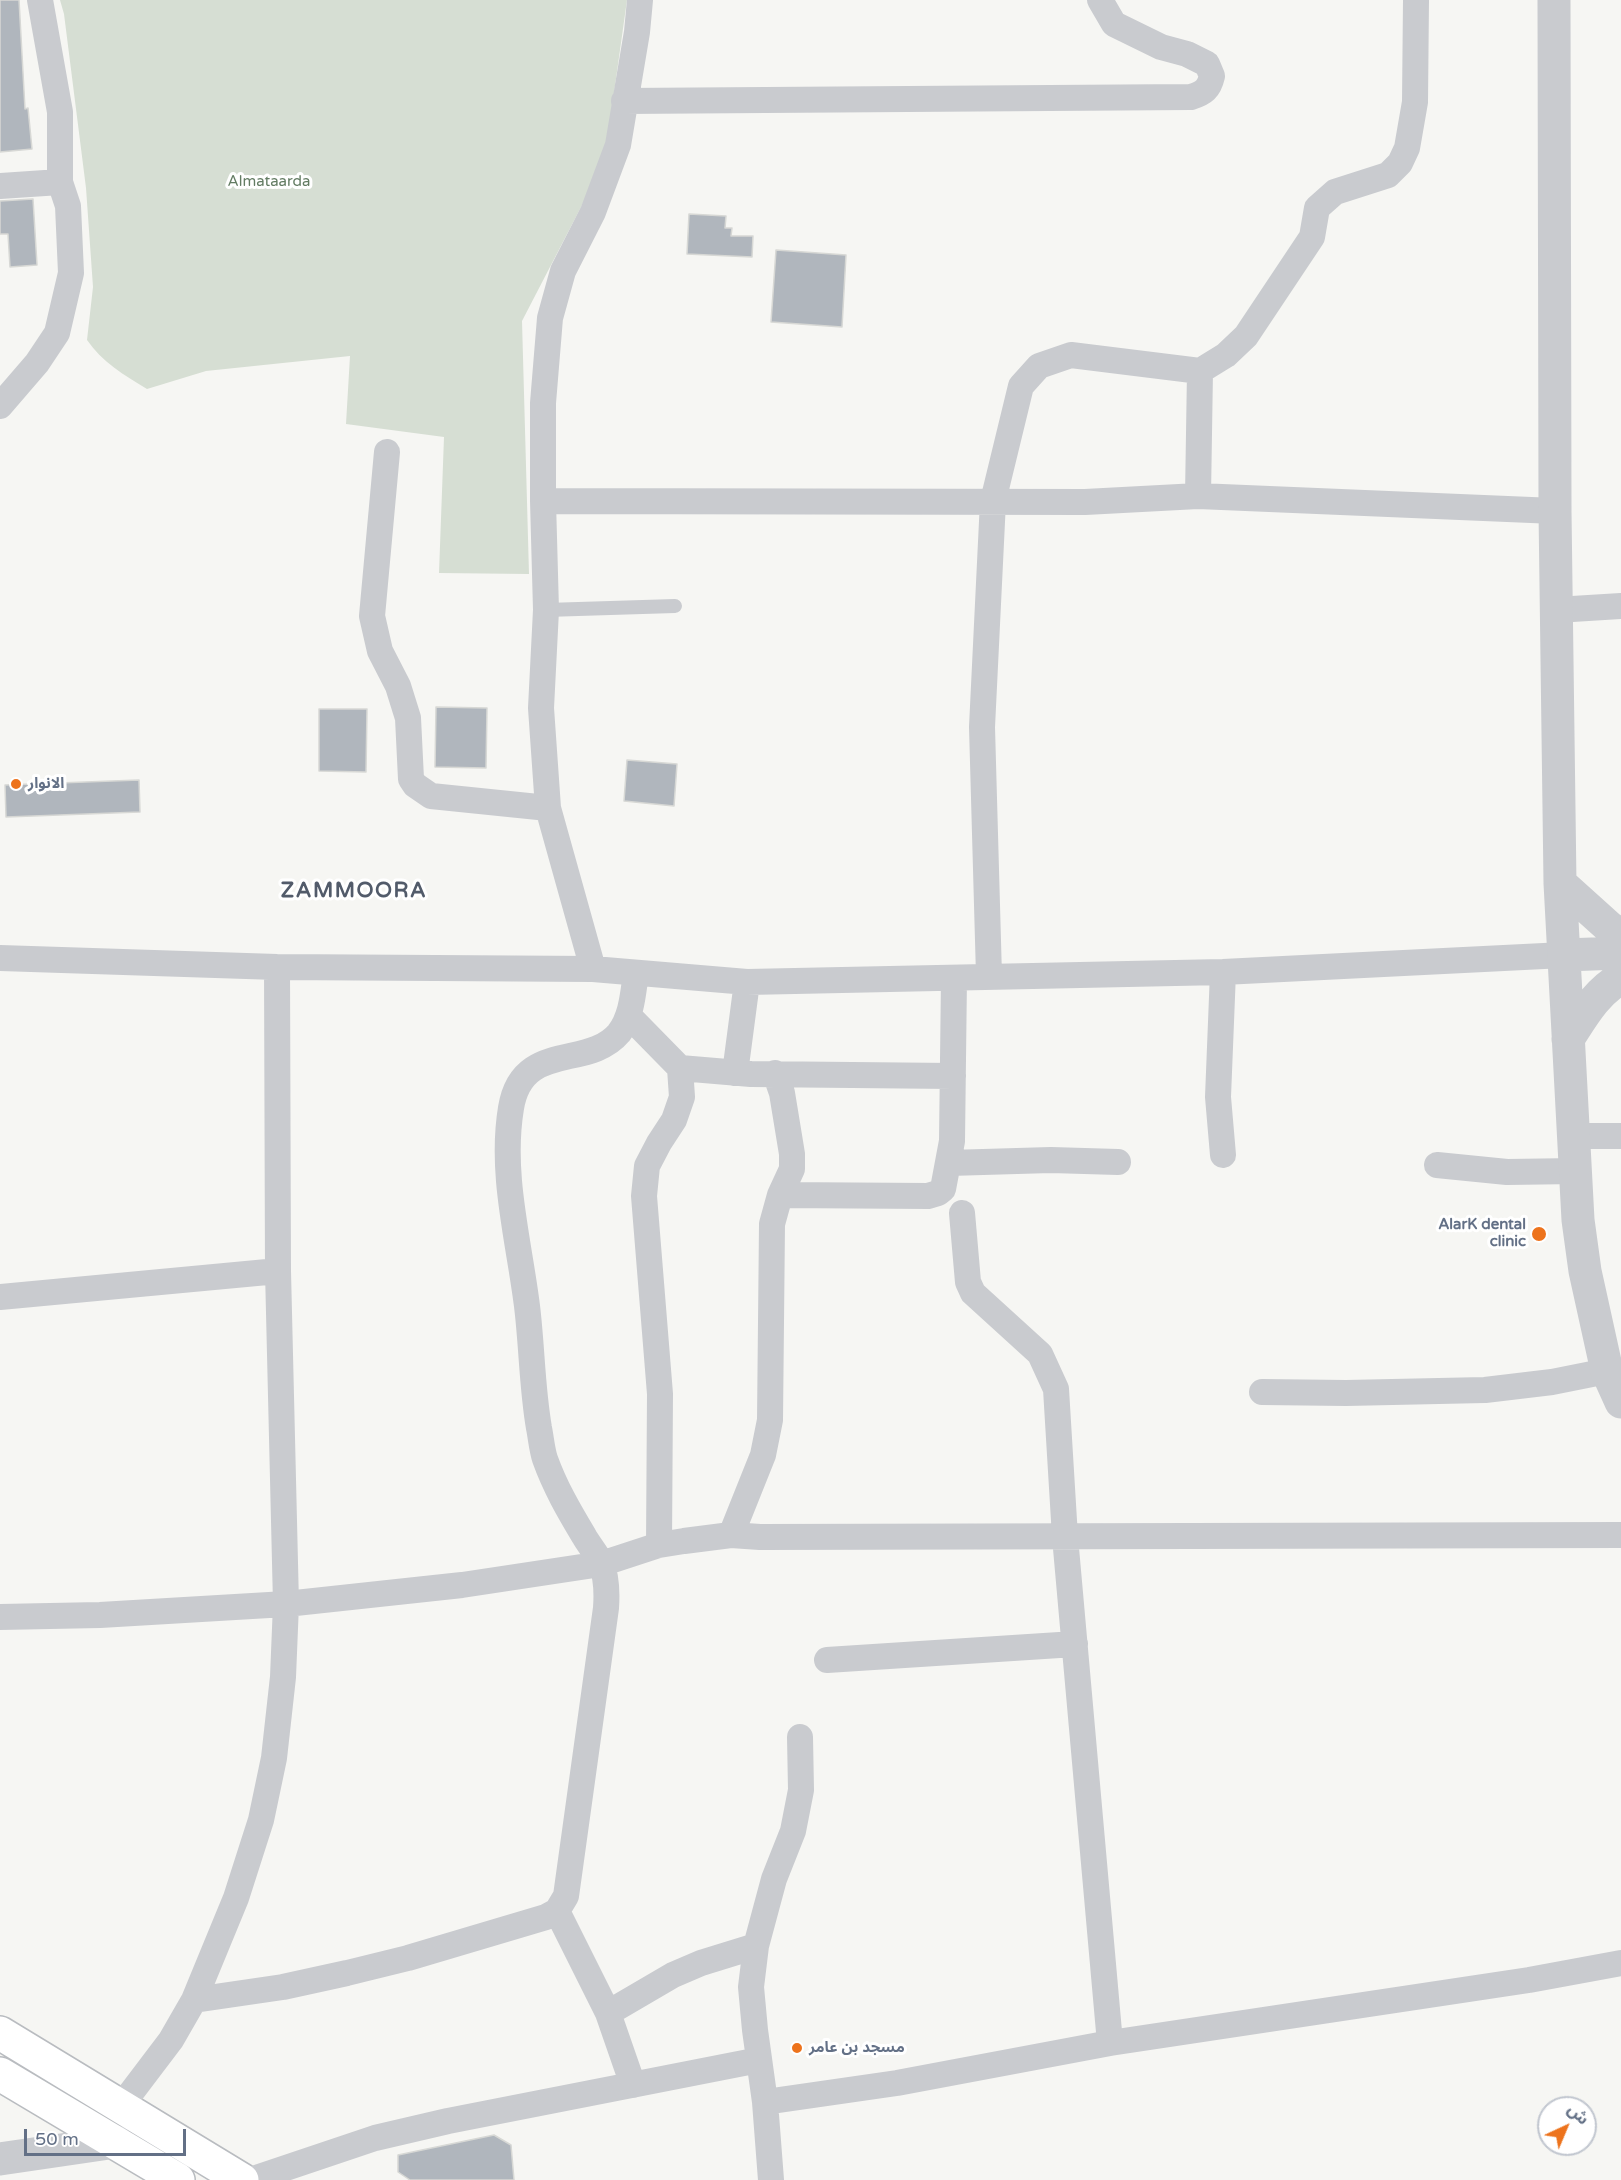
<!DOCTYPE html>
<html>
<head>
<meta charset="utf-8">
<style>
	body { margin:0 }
	#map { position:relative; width:1621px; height:2180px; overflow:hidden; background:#f6f6f3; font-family:"Varela Round","Noto Sans Arabic",sans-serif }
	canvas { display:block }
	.north { position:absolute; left:1537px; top:2096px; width:60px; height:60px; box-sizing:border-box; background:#fff; border:2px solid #c1c6cf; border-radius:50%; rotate:44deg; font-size:16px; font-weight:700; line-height:24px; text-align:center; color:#637086 }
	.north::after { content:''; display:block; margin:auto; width:21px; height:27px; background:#ed731c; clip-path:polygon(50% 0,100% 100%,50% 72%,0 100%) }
	.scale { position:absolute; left:24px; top:2129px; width:162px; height:27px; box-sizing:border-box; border:3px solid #637086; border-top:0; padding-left:8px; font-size:18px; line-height:21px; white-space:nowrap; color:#637086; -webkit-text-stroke:4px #fff; paint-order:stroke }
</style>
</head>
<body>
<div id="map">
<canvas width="1621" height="2180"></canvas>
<div class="north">ش</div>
<div class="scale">50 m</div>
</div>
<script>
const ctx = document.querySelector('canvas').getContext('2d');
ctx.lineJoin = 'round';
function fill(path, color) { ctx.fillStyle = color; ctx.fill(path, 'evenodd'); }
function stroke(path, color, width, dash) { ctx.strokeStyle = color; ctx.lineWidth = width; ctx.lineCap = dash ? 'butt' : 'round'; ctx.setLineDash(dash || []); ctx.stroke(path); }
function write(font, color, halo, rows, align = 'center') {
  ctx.font = font + ' "Varela Round","Noto Sans Arabic",sans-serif'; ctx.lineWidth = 6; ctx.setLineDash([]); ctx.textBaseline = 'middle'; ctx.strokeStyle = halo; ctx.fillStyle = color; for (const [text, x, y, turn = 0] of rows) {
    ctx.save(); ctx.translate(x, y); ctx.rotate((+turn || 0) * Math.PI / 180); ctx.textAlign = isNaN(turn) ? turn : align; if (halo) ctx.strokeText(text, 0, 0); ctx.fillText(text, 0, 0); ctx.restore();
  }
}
const green = new Path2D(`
	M60,0H627L613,100L609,153L522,321L529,574L439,573L444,437L346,424L350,356L206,371L147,389C124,375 102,362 87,340L93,287L86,188L64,14Z`);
const building = new Path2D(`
	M0,0H19L25,109L28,108L32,149L0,152Z
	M33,199L37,265L10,267L8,234H0V201Z
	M689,214L726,216L725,228H732L731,236H753L752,257L687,254Z
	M776,250L846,255L842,327L771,322Z
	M436,707L487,708L486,768L435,767Z
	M319,709H367L366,772L319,771Z
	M627,760L677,764L674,806L624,801Z
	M139,780L140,812L6,817L5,785Z
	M494,2135L511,2145L514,2180H410L398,2172V2155Z`);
const service = new Path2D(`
	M546,610L675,606`);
const minor = new Path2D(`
	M624,101L1191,97C1204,93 1209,89 1212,76L1207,64L1187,54L1161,47L1114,24L1100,0
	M0,186L60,182
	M0,406L37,363L57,333L71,273L68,206L60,182V112L40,0
	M387,452L372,616L380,651L398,686L408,718L411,779L415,785L431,796L548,808
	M1198,496L1200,371L1226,355L1246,336L1312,237L1317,208L1335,192L1388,175L1400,163L1407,148L1415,102L1416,0
	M543,501V403L550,318L563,271L593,212L618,145L637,32L640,0
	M1556,610L1621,606
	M0,958L277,967L593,969L747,982L1223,972L1564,955
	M593,969L548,808L541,708L546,610L543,501L1085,502L1198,496L1555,511
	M989,976L982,727L993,501L1021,386L1039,366L1071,355L1200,371
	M629,1016L680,1068L751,1074L953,1076
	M735,1073L747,982
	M1574,1136H1621
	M1223,1155L1218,1097L1223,972
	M949,1163L1051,1160L1118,1162
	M1437,1165L1507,1172L1577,1171
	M780,1195L928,1196L938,1193L943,1189L952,1141L954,978
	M962,1213L968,1282L973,1293L1040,1354L1056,1389L1065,1537L1110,2043
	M0,1297L278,1271
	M1262,1392L1346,1393L1485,1390L1552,1382L1607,1371
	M731,1535L763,1455L770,1420L772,1224L780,1195L792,1169V1154L782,1093L775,1073
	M659,1545L660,1394L644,1196L647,1166L659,1143L674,1120L682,1097L680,1068
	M0,1617L100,1615L286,1604L462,1585L601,1564L659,1545L684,1541L731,1535L760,1537L1621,1535
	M827,1660L1075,1644
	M557,1911L608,2013L633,2085
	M194,2000L283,1987L347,1973L408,1958L546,1917L557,1911L566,1896L606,1608C607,1594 606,1575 601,1563C597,1554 589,1545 584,1536C569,1511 555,1487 545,1459C542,1450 541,1438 539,1428C532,1388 532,1347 527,1306C519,1241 500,1174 511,1108C522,1040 588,1070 619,1033C632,1016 633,993 636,973
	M608,2013L673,1975L701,1963L756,1946
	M765,2102L897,2083L1110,2043L1529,1980L1621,1963
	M121,2106L171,2040L194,2000L236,1898L261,1820L274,1758L283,1677L286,1604L278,1271L277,967
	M250,2180L375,2138L448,2121L759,2060
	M771,2180L765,2102L755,2030L751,1987L756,1946L774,1879L793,1831L801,1790L800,1737`);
const tertiary = new Path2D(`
	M1554,0L1555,511L1560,883L1578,1220L1585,1271L1607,1371L1621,1402
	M1560,883L1610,928L1621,934
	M1564,955L1621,953
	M1568,1039C1583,1016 1596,992 1621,978
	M0,2159L116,2142`);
const primary = new Path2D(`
	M0,2033L242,2180
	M0,2074L178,2180`);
const markers = [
	[16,784,6,"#ed731c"],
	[1539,1234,8,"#ed731c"],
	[797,2048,6,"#ed731c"]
];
const parkNames = [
	["Almataarda",269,182]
];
const poiNames = [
	["الانوار",28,784],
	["AlarK dental",1526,1225,"right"],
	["clinic",1526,1242,"right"],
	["مسجد بن عامر",809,2048]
];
const districtNames = [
	["ZAMMOORA",354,891]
];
fill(green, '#d6ded3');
fill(building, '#b0b6bd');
stroke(building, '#d7d8d5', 1.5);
stroke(primary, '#b9bcc0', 36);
stroke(service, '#c9cbcf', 14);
stroke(minor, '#c9cbcf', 26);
stroke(tertiary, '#c9cbcf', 33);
stroke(primary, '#fff', 33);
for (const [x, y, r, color] of markers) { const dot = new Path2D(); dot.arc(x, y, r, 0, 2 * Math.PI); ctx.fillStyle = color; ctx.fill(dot); stroke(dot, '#fff', 2); }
write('15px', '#637c63', '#fff', parkNames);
write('bold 15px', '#637086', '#fff', poiNames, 'left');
ctx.letterSpacing = '1.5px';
write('bold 21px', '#525b6a', '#fff', districtNames);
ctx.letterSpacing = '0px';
</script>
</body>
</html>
